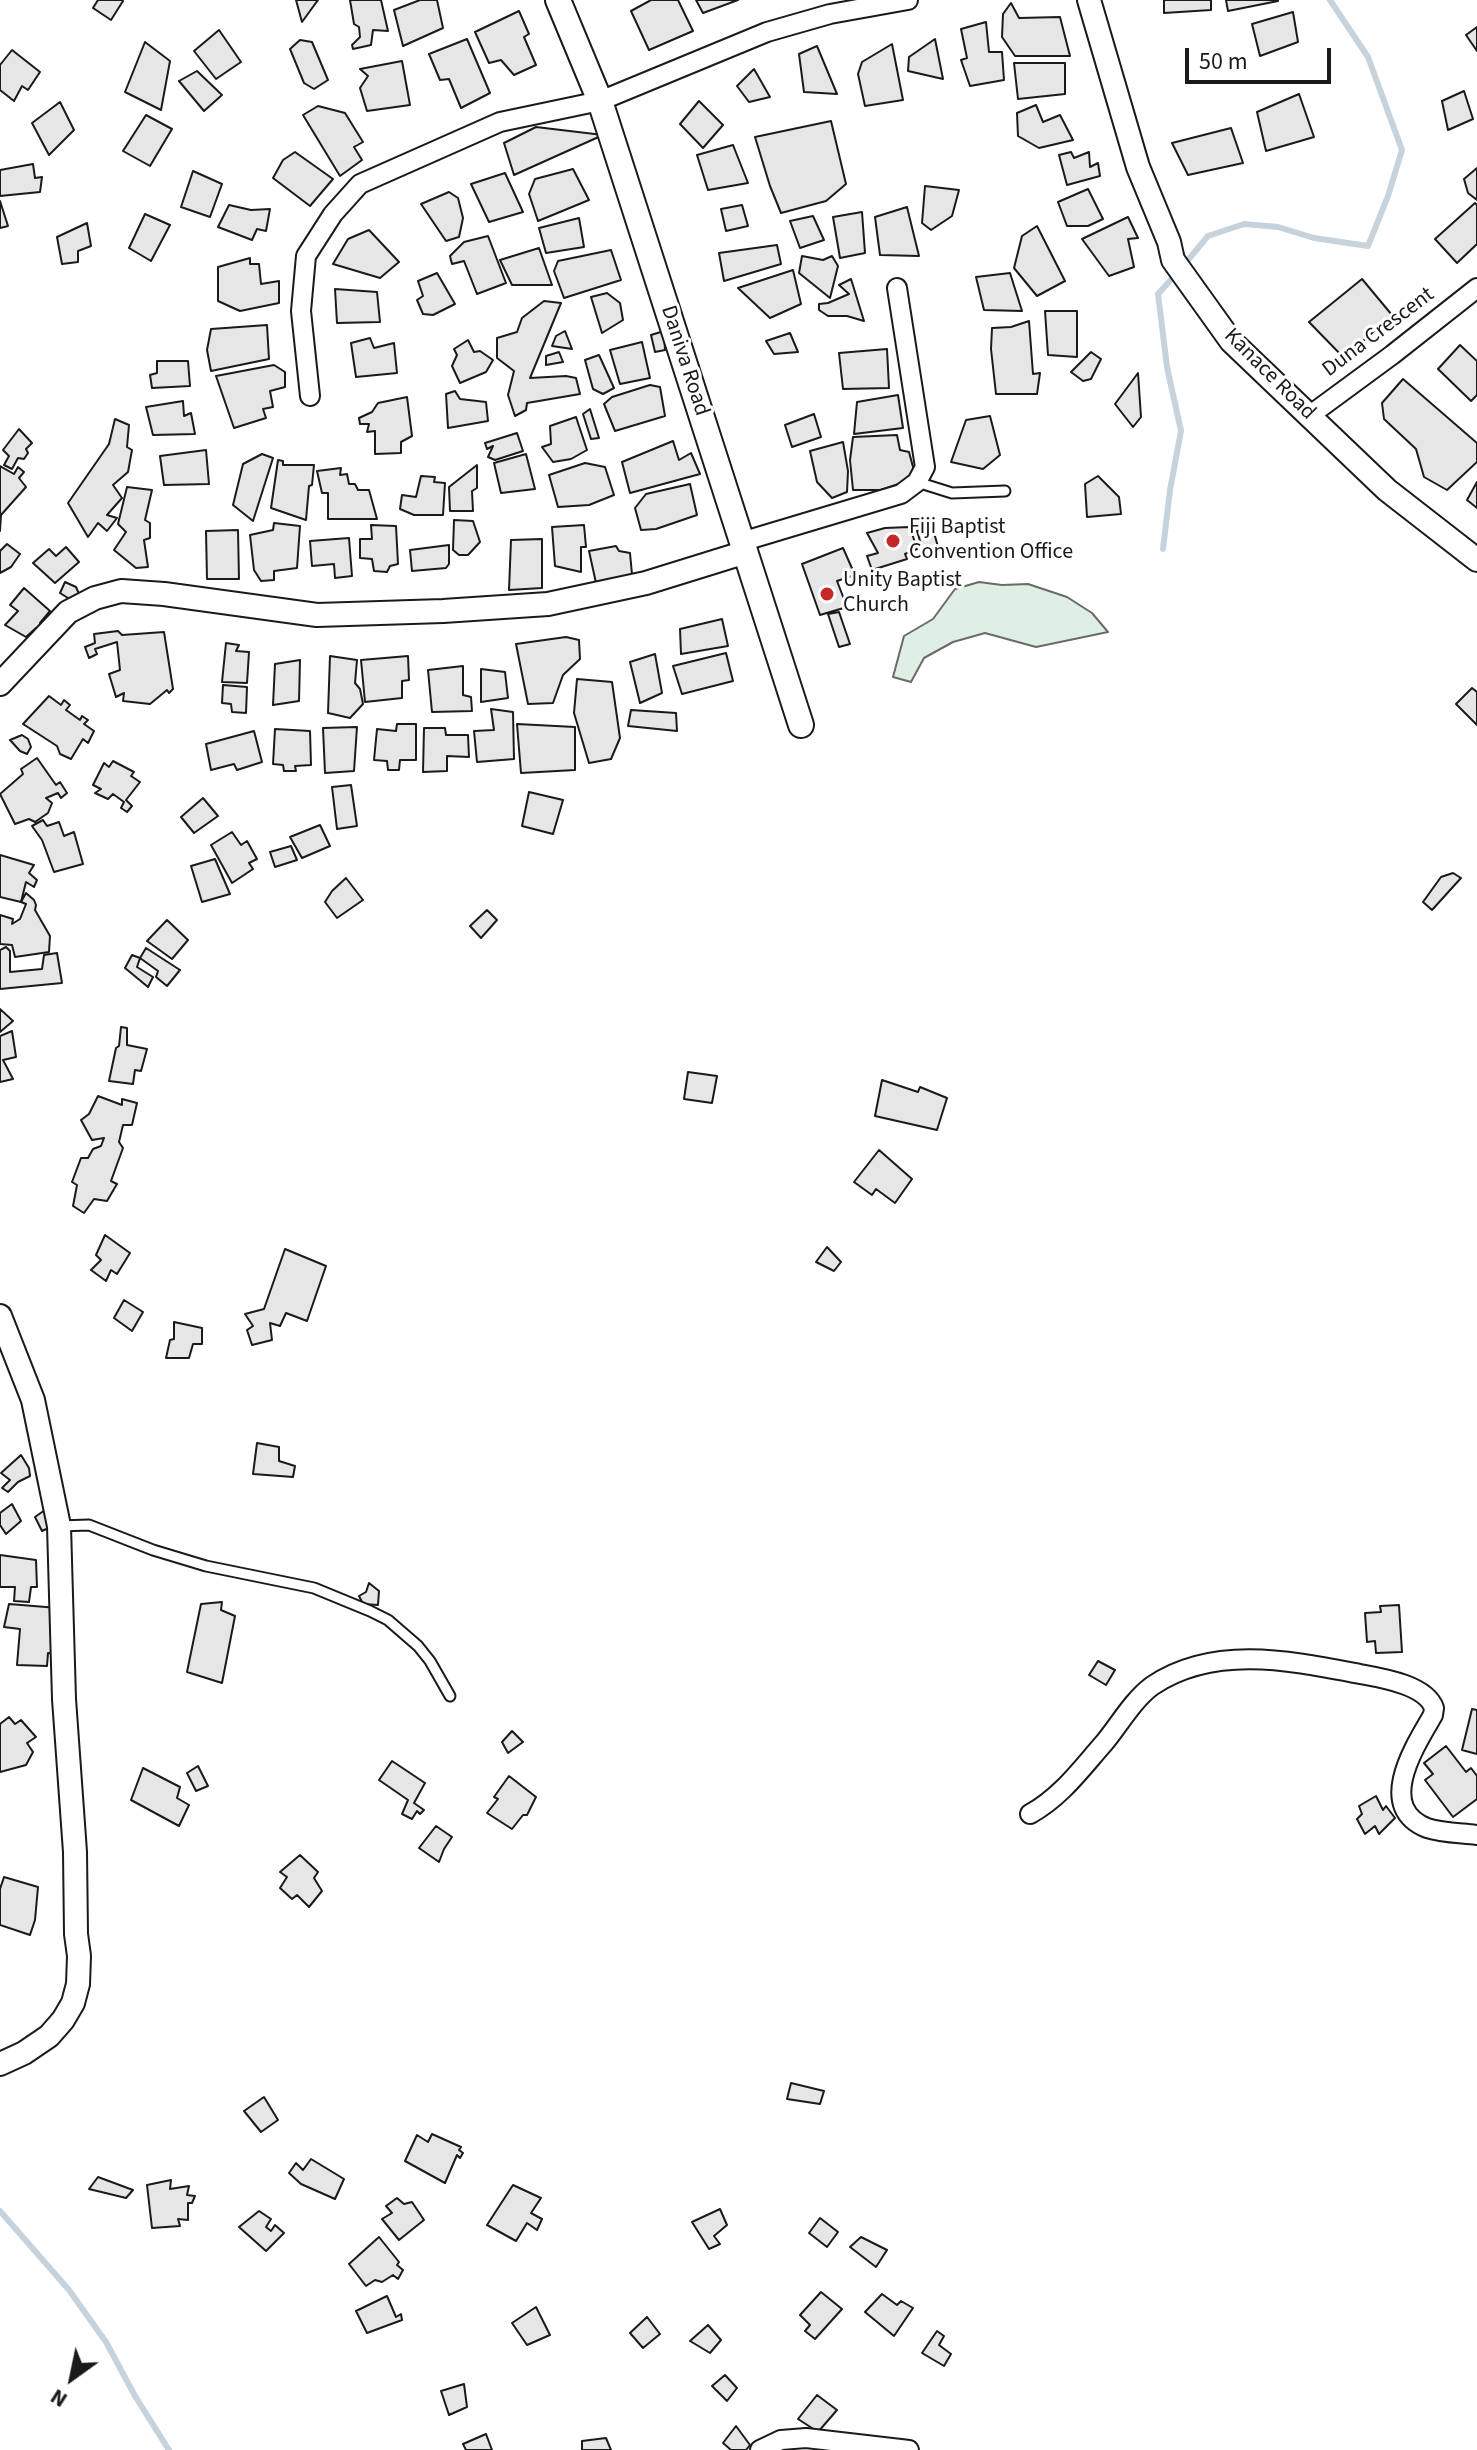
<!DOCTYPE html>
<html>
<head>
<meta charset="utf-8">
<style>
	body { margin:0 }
	#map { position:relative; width:1477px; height:2450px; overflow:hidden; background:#fff; font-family:"Source Sans 3",sans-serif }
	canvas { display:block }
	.north { position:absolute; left:32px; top:2338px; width:80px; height:80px; -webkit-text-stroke:6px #fff; paint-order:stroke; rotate:213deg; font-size:22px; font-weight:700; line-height:32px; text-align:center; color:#1a1a1a }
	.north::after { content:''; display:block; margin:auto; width:28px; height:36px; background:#1a1a1a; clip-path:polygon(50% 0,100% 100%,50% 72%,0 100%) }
	.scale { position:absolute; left:1185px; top:48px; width:146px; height:36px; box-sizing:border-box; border:4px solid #1a1a1a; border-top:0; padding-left:10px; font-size:24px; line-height:28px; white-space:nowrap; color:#1a1a1a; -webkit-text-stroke:6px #fff; paint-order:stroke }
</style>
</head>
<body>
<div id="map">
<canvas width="1477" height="2450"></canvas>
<div class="north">N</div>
<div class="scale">50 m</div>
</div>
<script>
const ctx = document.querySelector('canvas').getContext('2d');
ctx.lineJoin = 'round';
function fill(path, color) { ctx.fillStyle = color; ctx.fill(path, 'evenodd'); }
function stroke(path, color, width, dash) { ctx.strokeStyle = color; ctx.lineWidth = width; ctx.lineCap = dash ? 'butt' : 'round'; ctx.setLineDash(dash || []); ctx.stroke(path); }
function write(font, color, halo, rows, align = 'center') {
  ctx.font = font + ' "Source Sans 3",sans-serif'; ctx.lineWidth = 6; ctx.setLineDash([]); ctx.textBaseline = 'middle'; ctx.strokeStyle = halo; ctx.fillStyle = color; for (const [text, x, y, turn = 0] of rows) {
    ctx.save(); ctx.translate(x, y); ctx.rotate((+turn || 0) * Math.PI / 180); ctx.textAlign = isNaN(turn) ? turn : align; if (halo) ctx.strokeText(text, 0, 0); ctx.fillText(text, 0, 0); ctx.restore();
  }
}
const green = new Path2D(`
	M979,582L1002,585L1028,584L1067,597L1092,613L1108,632L1036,647L985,633L953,642L924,658L911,682L893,677L904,636L933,619L955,589Z`);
const stream = new Path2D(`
	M1183,266L1208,236L1244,224L1278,227L1314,238L1368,246L1388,196L1402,150L1368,57L1330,0
	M1163,549L1170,490L1181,431L1167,367L1158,294L1176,274
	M0,2211L69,2290L106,2342L135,2396L169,2450`);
const building = new Path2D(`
	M98,0H122L123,1L111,20L93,8Z
	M296,0H318L302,22Z
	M350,0H381L388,31L373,30L371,45L353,49L352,45L360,37L359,27L354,24Z
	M420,0H437L443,28L403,46L394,10Z
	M651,0H678L693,31L649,50L631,11Z
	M696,0H738L703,13Z
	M1164,0H1211V10L1164,13Z
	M1226,0H1278V1L1228,11Z
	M1011,3L1019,18L1060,17L1070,56H1015L1002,37L1003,14Z
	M519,11L529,34L524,37L536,65L514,75L501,60L489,63L475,32Z
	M1293,12L1298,42L1260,56L1252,24Z
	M986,22L989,52H1002L1004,80L970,86L961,60L967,58L961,29Z
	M1477,27V51L1466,35Z
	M219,30L241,62L216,79L194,51Z
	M467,39L490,93L461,108L449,79L440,80L429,54Z
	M935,39L943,79L908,71L909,57Z
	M300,40L312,42L328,80L314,89L304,83L290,49Z
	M145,42L170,61L161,110L125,92Z
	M892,44L903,100L865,106L858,74L862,62Z
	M817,46L837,94L804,92L799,54Z
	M12,50L40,72L28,90L22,86L14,101L0,90V65Z
	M402,61L410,105L367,111L360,88L368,76L360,69Z
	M1014,63H1065V94L1018,99Z
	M754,69L770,97L749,102L737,86Z
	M197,71L222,95L204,111L179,81Z
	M1464,91L1473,119L1448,130L1442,101Z
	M1299,94L1314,137L1266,151L1257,112Z
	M699,101L723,125L703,148L680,124Z
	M60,102L74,130L49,155L32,123Z
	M1036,105L1043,122L1060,115L1073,140L1039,148L1018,136L1017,113Z
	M318,106L345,113L363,142L354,147L362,160L340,176L303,115Z
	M146,115L172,129L150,166L123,151Z
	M831,121L846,184L826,201L781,213L770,186L755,137Z
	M536,127L603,135L514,175L504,143Z
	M1231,128L1243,163L1188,175L1172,143Z
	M733,145L748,183L708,190L697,155Z
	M295,152L333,179L310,206L273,178L283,160Z
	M1071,152L1074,158L1089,152L1090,167L1098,163L1100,176L1067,185L1059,155Z
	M33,164L35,178L42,177L40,192L0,196V170Z
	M1477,168V200L1468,193L1464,179Z
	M573,169L589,200L538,221L529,194L535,179Z
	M193,171L222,184L210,217L181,207Z
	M505,173L523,212L489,222L471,184Z
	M925,186L959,190L952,216L931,230L922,223Z
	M1088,189L1103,219L1088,226H1067L1058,202Z
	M449,192L458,198L463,218L459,237L446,241L421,204Z
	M0,201L8,226L0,228Z
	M1475,203L1477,205V244L1457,263L1435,239Z
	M229,205L251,210L270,209L266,231L257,229L252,240L218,227Z
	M742,205L748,226L726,231L721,209Z
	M907,207L919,256L880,255L875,217Z
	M862,212L865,253L840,258L833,217Z
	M145,214L170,225L151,261L129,248Z
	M813,216L824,240L800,248L790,221Z
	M1128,217L1138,238L1128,239L1134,267L1109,276L1082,239Z
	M579,218L584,247L546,253L539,228Z
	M87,223L91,246L78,251V262L62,264L57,237Z
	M1037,226L1065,281L1037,296L1014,268L1022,236Z
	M369,230L399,262L380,278L333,264L348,239Z
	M488,236L506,283L477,294L464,261L452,264L450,256L464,242Z
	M777,245L781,264L724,281L719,253Z
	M539,248L552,285H512L500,260Z
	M611,250L621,280L564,298L554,271L558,261Z
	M802,256L823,260L832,256L838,266L830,298L799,273Z
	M250,258V264H259L261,284L279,281V303L240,311L218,301V267Z
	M793,270L801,304L770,318L738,288Z
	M437,273L455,304L433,315L423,314L417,300L423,296L418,281Z
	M1010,273L1022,311L984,310L976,277Z
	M851,279L864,321L847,316H828L819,310V304L828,303L849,294L839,285Z
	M1362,279L1392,315L1344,358L1309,322Z
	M335,289L377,292L380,322L337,323Z
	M607,293L620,303L623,320L602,333L591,297Z
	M544,301L561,303L530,378L566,376L576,378L580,394L527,403L526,410L515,416L508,395L514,371L497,358V338L517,332L522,318Z
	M1045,311H1077V357L1048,355Z
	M1029,321L1033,374L1040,373L1037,394H996L991,349L992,328L1011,327Z
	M267,325L269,359L211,371L207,350L211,329Z
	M565,331L572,349L552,346L556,336Z
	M664,331L665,350L655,352L651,335Z
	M790,333L798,352L774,354L766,341Z
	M370,338L374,348L394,343L397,373L356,377L351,343Z
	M468,340L474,352L480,351L493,360L486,372L460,383L452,366L457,355L454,349Z
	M642,342L650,378L620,384L610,350Z
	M1460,345L1477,361V395L1471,401L1438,369Z
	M887,349L889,388L843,389L839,353Z
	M559,352L563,362L546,365V356Z
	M1091,352L1101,359L1091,379L1083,381L1071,372Z
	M599,355L614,388L603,394L593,389L585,360Z
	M157,361H188L190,386L152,388L150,375L157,373Z
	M274,365L285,372V387L270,391L273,407L263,409L266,418L234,428L216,376Z
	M1138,373L1141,417L1133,427L1115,404Z
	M1403,379L1477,443V462L1447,490L1424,477L1416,449L1384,419L1382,403Z
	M650,385L660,387L665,416L615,431L604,404L612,397Z
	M455,391L460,399L486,402L488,421L448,428L446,394Z
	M898,395L903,428L854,434L857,402Z
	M407,397L412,436L401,442V453L375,454V431L367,432L369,424H360L359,418L372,412L378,403Z
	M183,401L184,416L191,413L195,434L153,435L146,407Z
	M590,409L599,438L591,439L583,414Z
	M814,414L821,437L792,447L785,425Z
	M990,416L1000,455L983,469L951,462L966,420Z
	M576,417L587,450L571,459L553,462L542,447L551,444L550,426Z
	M115,419L129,425L127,447L132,450L128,472L113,485L122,498L107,515L117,518L107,531L98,523L88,537L68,503L109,444Z
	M19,429L32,443L26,449L28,453L24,459L18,458L12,469L4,465L9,456L3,450Z
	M517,433L523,451L495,460L488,457L493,446L487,449L485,443Z
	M897,435L900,450L909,452L916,478L881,490H853L850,460L853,437Z
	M673,441L679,460L691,453L700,474L630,493L622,462Z
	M843,442L848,471L847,492L832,498L817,482L810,451Z
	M206,450L209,484L164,485L160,456Z
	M262,454L273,458L253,521L233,505L243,464Z
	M526,454L535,489L501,493L494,463Z
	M278,460L283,461V465H314L312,485L309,486L306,520L271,508Z
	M585,463L605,467L614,495L589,505L558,507L549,475Z
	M477,465V488L472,491L473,511H450L449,487Z
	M0,466L14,474L18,467L24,472L19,478L26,487L1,515L0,531Z
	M341,468L340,475L347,474L349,484H355L358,490H369L377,519H328V493H322L317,471Z
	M421,476L435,477L434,482L445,483L443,515H414L400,509L402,495L416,497Z
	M1098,476L1119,497L1121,514L1087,517L1085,484Z
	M1477,482V508L1467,500Z
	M690,484L697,515L656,529L641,530L635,508L646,494Z
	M127,487L152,490L145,520L150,523V538L144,540L148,567L136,568L114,550L126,532L118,524Z
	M454,520L473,521L480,542L468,555H459L453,550Z
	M274,523L300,526L297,568L274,571V580L261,581L254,570L250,535L273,530Z
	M371,525L396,526L398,564L390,566L387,572L374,571L372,559L360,558V539H372Z
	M584,525L586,547H581V572L555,566L552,527Z
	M932,526L939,550L924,554L917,531Z
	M910,527L917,549L905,554L907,559L872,570L867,556L878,553L867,533L885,528Z
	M238,530L239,579H207L206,531Z
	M349,538L352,576L335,578L334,564L312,566L310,541Z
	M542,539V588L509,590L511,540Z
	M7,544L20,554L11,567L0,573V551Z
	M449,545V564L446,568L412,571L410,550Z
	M616,546L619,551L630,553L633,585L596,583L589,551Z
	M66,547L79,562L55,583L33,563L49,549L56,556Z
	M843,548L855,575L837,581L847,607L820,615L802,564Z
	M65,582L76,587L79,594L71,600L60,593Z
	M24,588L50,611L40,623L43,625L41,631L36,628L26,637L5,625L18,611L10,605Z
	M839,612L850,644L839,647L828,614Z
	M722,619L728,646L681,654L680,629Z
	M118,631L122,635L164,632L173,689L169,693L167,690L150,704L123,701L124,693L116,697L109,674L120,670L117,642L95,649L97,654L89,658L85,647L95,643L94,634Z
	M566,637L579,640L580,659L563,675L553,703L528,704L516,644Z
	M226,643L239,645L236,651L249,652L247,683L222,682Z
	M726,653L733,681L682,694L673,666Z
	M655,654L662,693L640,703L630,662Z
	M330,656L357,660L355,683L360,689L363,704L350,718L328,713Z
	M408,656L409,680L402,681V698L365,702L361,660Z
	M300,660L299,701L273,705L275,664Z
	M463,666V695L471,697L472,711L432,712L428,670Z
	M481,669L505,672L508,698L481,702Z
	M577,679L612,682L620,738L611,759L589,763L574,713Z
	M223,685L247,687L246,713L232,712L231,704L222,703Z
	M1472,688L1477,692V725L1456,704Z
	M49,696L61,705L64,700L70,705L66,710L80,720L82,716L88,720L84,724L94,731L88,743L83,739L71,759L60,754L57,746L23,724Z
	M491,709L513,712L514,759L477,762L474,731L494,730Z
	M631,710L676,713L677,731L628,726Z
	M397,724H416V760H400L399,770H388L387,761L374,760L377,729L396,731Z
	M517,724L575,727V770L521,773Z
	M357,727L354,771L325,773L323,728Z
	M424,728H445L446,735H468L469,757L447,756V771L423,772Z
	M275,729L310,731L311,765L295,766L296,771H284L283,765L273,764Z
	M254,731L262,762L237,770L234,764L211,770L206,744Z
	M22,735L28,739L31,747L27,754L20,751L10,740Z
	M37,758L56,785L60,782L67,793L61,798L58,793L46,798L52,803L48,813L35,822L29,819L15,824L0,794L23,774L21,769Z
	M113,761L134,772L131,776L140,782L126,800L132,806L127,812L121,808L124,802L113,794L108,799L95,793L101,789L93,785L104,763L109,767Z
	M351,785L357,826L337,829L332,787Z
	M529,792L563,800L553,834L522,826Z
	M203,798L218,816L194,833L181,817Z
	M43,820L47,826L59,822L64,836L74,832L83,864L54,872L42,840L32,826Z
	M320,825L330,846L302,858L290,837Z
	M232,832L241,845L247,841L257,859L249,863L253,869L232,883L211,845Z
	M291,846L297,860L275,867L270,852Z
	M0,855L34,865L29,873L37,880L34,887L26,882L21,902L0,897Z
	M215,859L230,894L202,902L191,866Z
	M1453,873L1461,878L1432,910L1423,902L1441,877Z
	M346,878L363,900L337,918L325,902L332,891Z
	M26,893L34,900L36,905L35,910L50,936L49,952L15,957L12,945L0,944V915L13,919L12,924L20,919L26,904L21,902Z
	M487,910L497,920L481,938L470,926Z
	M167,920L188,940L172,959L147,941Z
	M6,947L10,951V972L42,969L44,955L57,953L62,983L0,989V950Z
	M146,948L180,970L167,986L156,977L158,971L140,958Z
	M132,955L140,958L137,967L153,977L148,987L125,968Z
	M0,1009L13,1021L0,1032Z
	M121,1027L127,1028V1045L147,1049L141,1071L135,1070L133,1084L109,1081L116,1048L119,1046Z
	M12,1031L16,1057L3,1060L13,1079L0,1082V1036Z
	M688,1072L717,1076L712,1103L684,1099Z
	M882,1080L918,1092L920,1087L947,1098L937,1130L875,1116Z
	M98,1096L122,1105V1099L137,1103L132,1125H123L119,1142L123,1148L111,1181L117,1184L107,1201L94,1199L84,1213L73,1206L77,1185L72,1182L81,1158H88L93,1149L101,1146L104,1138L92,1140L81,1120L89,1114Z
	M879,1150L912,1179L895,1203L876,1189L872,1195L854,1182Z
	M105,1235L130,1253L117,1274L111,1270L106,1281L91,1270L101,1260L96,1255Z
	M827,1247L841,1262L834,1271L816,1262Z
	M285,1249L326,1266L307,1321L286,1313L280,1326L270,1323L272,1340L252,1345L247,1330L253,1326L245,1314L264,1309Z
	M124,1300L143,1312L132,1331L114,1318Z
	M174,1322L202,1328V1344H193L189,1358H166L170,1340L174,1339Z
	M257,1443L279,1447V1461L295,1466L293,1477L253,1474Z
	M21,1455L29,1468L30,1476L18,1482L8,1492L2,1488L10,1480L1,1473Z
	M12,1504L21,1521L6,1534L0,1525V1513Z
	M52,1505L55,1525L42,1531L35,1517Z
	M0,1555L36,1560L37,1587H31L29,1602L14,1601L15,1587H0Z
	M369,1583L379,1591L378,1605L363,1604L359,1596L366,1592Z
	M222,1602L221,1610L235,1616L222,1683L187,1672L201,1604Z
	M9,1604L58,1608L57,1654L48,1653L47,1666L17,1665L20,1629L4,1627Z
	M1399,1605L1402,1652L1376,1653L1375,1641L1367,1642L1365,1613L1381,1612L1380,1606Z
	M1098,1661L1115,1670L1106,1685L1089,1675Z
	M1472,1709L1477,1710V1754L1462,1750Z
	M9,1717L15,1724L21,1720L36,1737L27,1743L33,1752L26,1765L0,1772V1724Z
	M512,1731L523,1742L508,1753L502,1742Z
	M1446,1746L1466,1772L1471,1768L1477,1776V1799L1453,1817L1425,1780L1433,1774L1424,1763Z
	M392,1761L425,1783L414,1803L424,1810L420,1814L417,1811L412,1819L402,1814L408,1800L379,1780Z
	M198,1766L208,1786L196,1791L187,1773Z
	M143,1768L180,1787L177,1798L189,1805L179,1826L131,1800Z
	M509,1776L536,1797L527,1815H523L512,1829L487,1813L498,1799L494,1797Z
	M1376,1796L1383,1810L1386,1806L1395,1818L1379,1834L1375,1826L1365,1834L1357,1819L1362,1814L1359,1806Z
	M436,1826L452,1837L444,1849L439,1862L419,1848Z
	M300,1855L318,1872L314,1878L322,1891L309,1907L297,1895L292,1899L280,1888L287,1877L280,1872Z
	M4,1877L38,1887L35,1920L30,1935L0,1925V1889Z
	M791,2083L824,2091L820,2104L787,2099Z
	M264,2097L278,2120L261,2132L244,2111Z
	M432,2134L461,2147L459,2150L463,2153L460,2158L457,2155L445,2183L405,2161L417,2135L428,2142Z
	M311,2159L344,2179L335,2199L301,2184L289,2173L296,2163L303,2170Z
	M98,2177L133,2190L126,2198L89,2189Z
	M171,2180L170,2189L189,2186L187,2195L195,2196L192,2203H188V2220L178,2219L180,2226L152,2228L147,2185Z
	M513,2185L541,2198L531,2213L542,2219L537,2230L527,2223L516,2241L487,2225Z
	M397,2198L404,2204L412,2202L424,2220L399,2240L382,2219L392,2213L386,2206Z
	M720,2209L727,2225L714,2236L720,2244L709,2249L692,2222Z
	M259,2211L271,2219L266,2227L271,2231L275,2225L284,2233L266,2251L239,2227Z
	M820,2218L838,2232L827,2247L809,2233Z
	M379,2237L399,2262L397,2265L403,2270L398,2279L393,2275L382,2282L375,2280L366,2286L349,2264Z
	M861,2237L887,2250L876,2267L850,2247Z
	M821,2292L842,2309L815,2339L805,2331L810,2325L800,2315Z
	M882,2294L897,2305L901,2301L913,2308L894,2336L865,2312Z
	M387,2296L396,2317L401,2314L402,2320L367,2333L356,2311Z
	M536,2307L550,2335L527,2345L512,2323Z
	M647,2317L660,2334L643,2348L630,2333Z
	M708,2325L721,2340L710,2353L690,2341Z
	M937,2331L944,2336L939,2345L951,2354L944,2366L922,2353Z
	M725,2375L737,2388L727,2401L712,2386Z
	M464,2384L467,2407L449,2415L441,2391Z
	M817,2395L837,2410L818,2432L798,2419Z
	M736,2426L750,2445L746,2450H731L723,2443Z
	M486,2434L492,2450H466L463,2444Z
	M606,2438L611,2450H582V2441Z`);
const service = new Path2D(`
	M917,482L952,493L1005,491
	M59,1526L89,1525L153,1550L206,1566L314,1588L370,1611L388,1620L418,1646L430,1661L450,1696`);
const minor = new Path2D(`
	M310,396L301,311L306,256L333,214L360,184L500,122L600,101L767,32L830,14L908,0
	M1309,416L1392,355L1477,288
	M741,542L901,494L917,482L925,467L897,288
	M1030,1814C1061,1797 1081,1769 1104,1743C1119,1725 1133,1700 1152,1686C1214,1644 1292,1661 1360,1674C1382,1678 1426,1685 1434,1708L1433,1715C1415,1746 1375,1807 1427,1828C1442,1833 1461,1833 1477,1835
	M760,2450L781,2440L806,2438L909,2450`);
const tertiary = new Path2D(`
	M1089,0L1138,167L1169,242L1173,260L1231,341L1387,490L1477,560
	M0,684L68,612L95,598L121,591L164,594L317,615L443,611L548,604L646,583L746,552
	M0,1316L33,1400L59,1526L64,1699L75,1852L76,1934L79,1956L78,1984L73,2003L63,2020L49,2036L24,2053L0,2064`);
const secondary = new Path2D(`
	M558,0L600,101L801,725`);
const markers = [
	[893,541,8,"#c62828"],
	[827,594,8,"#c62828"]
];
const streetNames = [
	["Duna Crescent",1379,333,-37],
	["Daniva Road",684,361,72],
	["Kanace Road",1269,375,45]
];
const poiNames = [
	["Fiji Baptist",909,528],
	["Convention Office",909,553],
	["Unity Baptist",843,581],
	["Church",843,606]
];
fill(green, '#e0efe3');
stroke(green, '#6a6a6a', 2);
stroke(stream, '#c6d2dc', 6);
fill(building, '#e6e6e6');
stroke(building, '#1a1a1a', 2);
stroke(service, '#1a1a1a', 13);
stroke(minor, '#1a1a1a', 22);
stroke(tertiary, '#1a1a1a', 26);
stroke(secondary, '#1a1a1a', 28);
stroke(service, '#fff', 9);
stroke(minor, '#fff', 18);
stroke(tertiary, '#fff', 22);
stroke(secondary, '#fff', 24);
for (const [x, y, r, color] of markers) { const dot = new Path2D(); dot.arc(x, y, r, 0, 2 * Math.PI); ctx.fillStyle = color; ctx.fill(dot); stroke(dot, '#fff', 3); }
write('22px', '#1a1a1a', '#fff', streetNames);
write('22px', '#1a1a1a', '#fff', poiNames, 'left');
</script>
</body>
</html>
